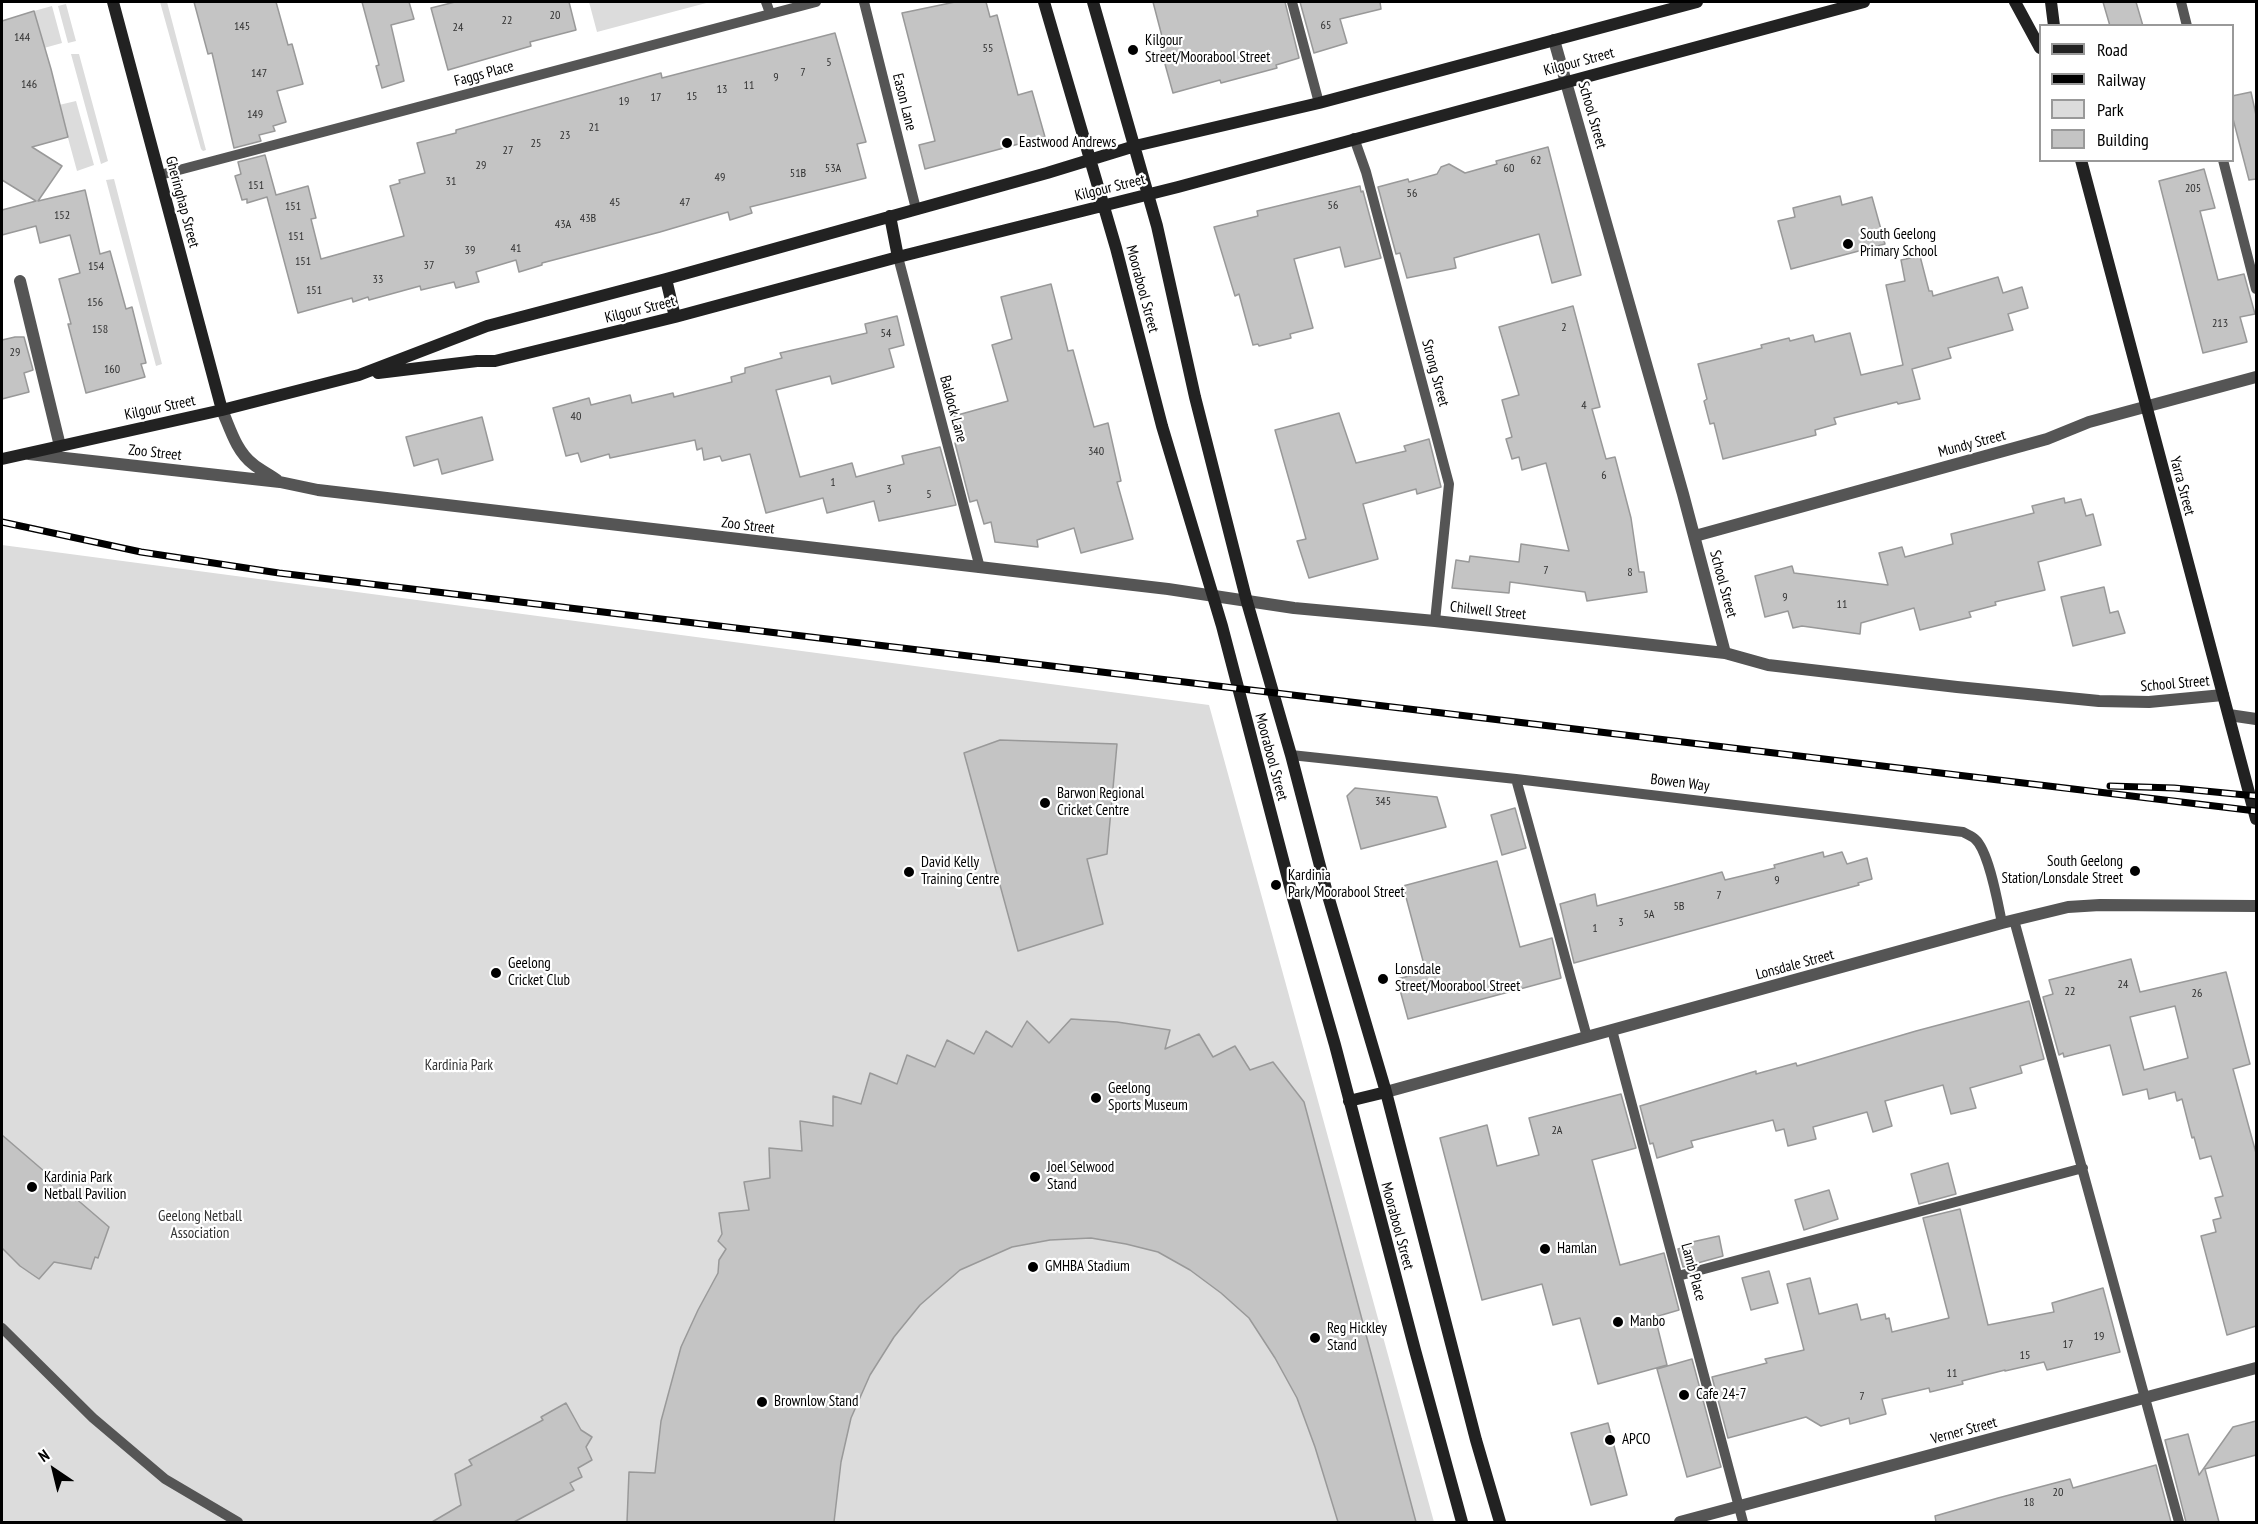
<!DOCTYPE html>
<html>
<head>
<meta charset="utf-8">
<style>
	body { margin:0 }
	#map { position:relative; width:2258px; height:1524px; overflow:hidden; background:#fff; font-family:"PT Sans Narrow",sans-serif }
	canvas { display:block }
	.frame { position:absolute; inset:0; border:3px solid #000; pointer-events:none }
	.legend { position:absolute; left:2039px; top:24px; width:195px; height:138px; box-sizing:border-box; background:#fff; border:2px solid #999; margin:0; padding:8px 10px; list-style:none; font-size:18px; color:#000 }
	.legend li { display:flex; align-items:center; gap:12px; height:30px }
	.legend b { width:30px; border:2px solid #999 }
	.north { position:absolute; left:24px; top:1440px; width:60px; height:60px; -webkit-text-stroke:4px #fff; paint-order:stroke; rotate:325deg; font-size:16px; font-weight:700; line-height:24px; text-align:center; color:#000 }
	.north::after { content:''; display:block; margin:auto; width:21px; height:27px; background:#000; clip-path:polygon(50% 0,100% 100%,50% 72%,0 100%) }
</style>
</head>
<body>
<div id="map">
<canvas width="2258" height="1524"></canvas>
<div class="frame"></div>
<ul class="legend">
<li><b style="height:8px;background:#222"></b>Road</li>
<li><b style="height:8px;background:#000"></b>Railway</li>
<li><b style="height:16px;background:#dcdcdc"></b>Park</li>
<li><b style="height:16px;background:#c4c4c4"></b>Building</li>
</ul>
<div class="north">N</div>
</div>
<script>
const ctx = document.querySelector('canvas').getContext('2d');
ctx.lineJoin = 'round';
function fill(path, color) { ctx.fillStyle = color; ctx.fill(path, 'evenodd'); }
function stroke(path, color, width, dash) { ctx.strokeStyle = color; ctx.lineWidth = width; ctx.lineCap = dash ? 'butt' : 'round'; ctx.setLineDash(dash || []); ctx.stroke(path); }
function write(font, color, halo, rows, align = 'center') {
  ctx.font = font + ' "PT Sans Narrow",sans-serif'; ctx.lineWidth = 4.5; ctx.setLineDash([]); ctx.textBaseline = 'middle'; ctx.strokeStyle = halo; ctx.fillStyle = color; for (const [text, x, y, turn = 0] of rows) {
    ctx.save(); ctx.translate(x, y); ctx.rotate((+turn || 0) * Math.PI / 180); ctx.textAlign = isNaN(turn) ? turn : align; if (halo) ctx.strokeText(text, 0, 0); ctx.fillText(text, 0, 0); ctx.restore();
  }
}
const green = new Path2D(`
	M160,2H167L206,150L203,151L201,149Z
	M589,2H710L597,32Z
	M66,4L76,41L68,43L58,6Z
	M52,6L62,43L44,48L34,11Z
	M71,54H79L108,161L101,164Z
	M76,101L94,165L77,171L59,105Z
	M114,179L162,364L156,366L106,180Z
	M2,545L1209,705L1434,1522H2Z`);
const building = new Path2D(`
	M194,2H276L288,45L292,44L303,84L277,91L286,122L273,126L275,131L259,135L261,141L234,148L212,53L208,54Z
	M362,2H409L414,19L391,25L404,81L382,88L376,66L379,65Z
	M455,2H569L576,30L530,42L531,46L448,70L431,8Z
	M955,2H986L990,17L997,15L1018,95L1032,91L1045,137L925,169L919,145L935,141L902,13Z
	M1153,2H1285L1299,58L1276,65L1277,68L1221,83L1220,80L1173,93L1160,46L1164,44Z
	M1300,2H1380L1381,9L1340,19L1347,43L1314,53Z
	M2103,2H2136L2143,26H2110Z
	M34,11L51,69L68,137L32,147L62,166L38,201L85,190L100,254L110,251L126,309L132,307L146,363L141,364L145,377L86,393L68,324H71L59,279L80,273L70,235L40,243L36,226L2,235V210L36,201L2,180V21Z
	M835,33L866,142L857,144L866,178L750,207L752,213L730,220L728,212L660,232L542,263V265L519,272L516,260L476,272L479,282L456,288L454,282L421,290L420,286L369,300L368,297L353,302L352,298L298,313L267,197L247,203V199L242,200L235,176L241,174L238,162L265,155L276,195L308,186L316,218L311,219L321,259L404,236L390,186L400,183L399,180L425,173L417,143L456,133V130L632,81L661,73L662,78Z
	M2251,92L2256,115V179L2249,180L2232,115V96Z
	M1548,147L1581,275L1552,283L1539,234L1454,258L1456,268L1407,278L1400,253L1396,254L1378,187L1408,179L1409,182L1437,174L1441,167L1449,164L1465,173L1497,164L1496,161Z
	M2204,169L2215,208L2200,211L2218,280L2244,274L2255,314L2240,317L2247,342L2203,353L2159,181Z
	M1360,186L1361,192L1363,191L1381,258L1345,267L1340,247L1294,259L1313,328L1290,334L1291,338L1259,346L1258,344L1253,345L1239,294L1235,296L1214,227L1258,216L1257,211Z
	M1840,196L1842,205L1872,197L1885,244L1791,269L1778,221L1795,217L1793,208Z
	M1920,256L1929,291H1932L1933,296L1998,277L2003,293L2022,287L2028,308L2008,314L2013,330L1948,348L1951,358L1912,369L1920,399L1898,404L1897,402L1834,418L1836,424L1815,430L1816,435L1723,459L1714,423L1710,424L1704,401L1707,399L1698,364L1762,348L1761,345L1789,338L1790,341L1813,335L1815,342L1850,333L1861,375L1903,365L1886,285L1905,281L1901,260Z
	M1051,284L1068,351L1073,350L1094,427L1108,423L1121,481L1117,482L1133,539L1081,553L1074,528L1037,540L1038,547L995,542L991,522L984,524L977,500L970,502L955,443L961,442L954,416L1008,401L992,345L1012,339L1001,297Z
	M1573,306L1600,407L1592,409L1606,459L1615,457L1631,518L1639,572H1644L1647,592L1587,601L1585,592L1510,582L1509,593L1452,588L1456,560L1469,562L1470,556L1519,562L1521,544L1569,551L1546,463L1522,470L1519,457L1512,459L1506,439L1512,437L1502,400L1519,395L1499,327Z
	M897,316L904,345L889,349L894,367L832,384L830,376L776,390L800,477L852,463L856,477L904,464L902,456L940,447L956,505L879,521L874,501L827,513L823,498L766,513L750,454L722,461L720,456L704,460L702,448L697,450L695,440L610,458L609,454L581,462L578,453L566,456L553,408L589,398L591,405L630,395L632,403L673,393L674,397L732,382L731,377L745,373V368L782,358L780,353L867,333L865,324Z
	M15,337H24L32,366L33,370L24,373L29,392L2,399V340Z
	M1339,413L1356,463L1406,451L1404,446L1429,439L1441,487L1417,494L1416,489L1363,504L1378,559L1309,578L1297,541L1306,539L1275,430Z
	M482,417L493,460L442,474L438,459L414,466L406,437Z
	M2064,498L2065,503L2081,499L2086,516L2093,514L2101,545L2038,562L2045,590L1995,602L1996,605L1969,612L1971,617L1920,630L1914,608L1861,623L1860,634L1802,626L1793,628L1788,611L1765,617L1755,576L1792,566L1794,573L1888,585L1879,553L1902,547L1905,557L1953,544L1951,534L2034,513L2032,506Z
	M2104,587L2110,613L2118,611L2125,633L2073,646L2061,597Z
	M1000,740L1117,744L1107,854L1087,859L1103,924L1018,951L964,753Z
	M1355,788L1437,797L1446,827L1361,849L1347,796Z
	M1515,808L1526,848L1502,855L1491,815Z
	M1823,852L1824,857L1842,852L1847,864L1867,858L1872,879L1858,883L1859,885L1574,963L1560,904L1595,894L1597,906L1722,872L1725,880L1775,868L1774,865Z
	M1497,861L1520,947L1552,938L1561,978L1408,1019L1397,979L1426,972L1403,886Z
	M2131,959L2140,992L2226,972L2250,1064L2233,1069L2256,1153V1326L2227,1335L2201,1236L2216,1232L2213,1220L2221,1218L2215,1198L2223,1196L2211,1156L2200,1159L2194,1137L2192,1138L2182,1099L2177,1101L2175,1092L2149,1099L2147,1089L2123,1095L2110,1045L2064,1057L2063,1053L2059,1055L2043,997L2053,994L2049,980ZM2175,1006L2188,1058L2144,1070L2130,1017Z
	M2029,1001L2044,1059L2020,1066L2022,1073L1970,1088L1976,1108L1951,1114L1943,1085L1885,1101L1892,1126L1873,1132L1867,1112L1813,1127L1816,1139L1788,1146L1784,1129L1776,1131L1773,1120L1691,1141L1693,1147L1657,1158L1653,1143L1650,1144L1640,1106L1756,1071V1074L1796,1063L1797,1066L1916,1031Z
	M1071,1019L1117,1022L1170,1030L1165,1049L1199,1034L1213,1057L1235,1046L1250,1070L1273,1062L1304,1102L1416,1522H1338L1315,1447L1297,1398L1275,1358L1249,1318L1221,1293L1190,1270L1158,1252L1126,1244L1091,1238L1050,1240L1012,1247L960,1270L920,1305L894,1337L870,1375L851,1418L841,1462L834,1522H627L629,1472L655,1473L661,1421L681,1347L698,1310L718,1273L719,1260L726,1249L718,1241L722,1234L719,1213L749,1210L744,1182L770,1178L769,1148L802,1151L800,1121L833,1126V1096L861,1104L870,1073L897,1084L907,1055L935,1067L947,1040L974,1054L986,1031L1012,1047L1027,1021L1049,1043Z
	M1621,1094L1636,1148L1592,1160L1620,1265L1664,1253L1679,1310L1655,1317L1667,1365L1598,1384L1580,1318L1553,1325L1542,1284L1482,1300L1440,1138L1487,1125L1497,1166L1539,1155L1529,1118Z
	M2,1135L109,1227L98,1258L95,1257L91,1269L54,1262L39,1279L20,1266L2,1248Z
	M1948,1163L1956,1194L1919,1204L1911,1174Z
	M1829,1190L1838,1219L1804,1230L1795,1200Z
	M1960,1209L1988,1325L2054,1312L2052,1303L2103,1288L2120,1352L2047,1370L2044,1362L2005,1371V1370L1962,1381L1963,1384L1930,1392L1929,1388L1882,1399L1886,1414L1850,1424L1849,1418L1821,1426L1806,1417L1728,1438L1712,1377L1767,1363L1765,1359L1804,1350L1787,1284L1810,1278L1819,1314L1857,1304L1861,1320L1885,1314L1886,1319L1889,1318L1892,1332L1949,1318L1923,1218Z
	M1719,1236L1723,1256L1683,1267L1678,1249L1684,1247L1683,1244Z
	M1769,1271L1778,1303L1751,1310L1742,1278Z
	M1692,1359L1721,1467L1687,1477L1657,1369Z
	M566,1403L581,1430L592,1437L586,1447L592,1460L578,1468L582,1477L570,1483L574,1490L514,1522H432L461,1505L455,1474L472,1465L469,1460L543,1420L541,1417Z
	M2256,1421V1455L2205,1469L2219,1522H2186L2165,1440L2188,1434L2199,1475L2233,1427Z
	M1608,1423L1627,1495L1591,1505L1571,1433Z
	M2156,1465L2171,1522H1936L1935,1516L1998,1498L2070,1479L2073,1488Z`);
const lane = new Path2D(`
	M766,2L770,13
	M864,2L916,209
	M1292,2L1319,103
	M2181,2L2187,26
	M1354,138L1366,172L1449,484L1435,621
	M2223,160L2256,289
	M160,175L816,2
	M898,257L980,568
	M1291,755L1516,779L1963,832C1966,834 1972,836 1975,839C1989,851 1998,904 2002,923
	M1516,779L1587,1037
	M2014,920L2179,1522
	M1612,1030L1743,1522
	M1678,1276L2083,1168
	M2,1328L93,1418L165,1479L238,1522`);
const street = new Path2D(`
	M1554,40L1683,494L1725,653
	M20,281L60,446
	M222,410C230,428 236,451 253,464C260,470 269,474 277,480
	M29,454L280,482L318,490L1168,589L1294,608L1435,621L1725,653L1768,665L1957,687L2099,701L2149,702L2223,695
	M1695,536L2047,439L2089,422L2256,377
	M2229,715L2256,719
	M1386,1092L2002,923L2068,907L2100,905L2256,906
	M1680,1522L2256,1368`);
const secondary = new Path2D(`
	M113,2L222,410
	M1044,2L1116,248L1162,426L1222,626L1293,898L1335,1045L1415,1350L1462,1522
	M1093,2L1157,226L1195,397L1247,602L1291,755L1326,889L1386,1092L1476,1440L1500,1522
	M2015,2L2040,48
	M2051,2L2054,26
	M2081,160L2256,819
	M890,216L898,257
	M666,279L675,317
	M378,373L477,361H495L675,317L898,257L1178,187L1864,2
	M2,459L222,410L359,375L487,326L666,279L1047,173L1135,146L1319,103L1697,2
	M1349,1101L1386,1092`);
const rail = new Path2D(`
	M2,522L141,552L279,573L2256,811
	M2110,786L2174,788L2256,796`);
const markers = [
	[1133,50,6,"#000"],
	[1007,143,6,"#000"],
	[1848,244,6,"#000"],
	[1045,803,6,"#000"],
	[2135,871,6,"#000"],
	[909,872,6,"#000"],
	[1276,885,6,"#000"],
	[496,973,6,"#000"],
	[1383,979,6,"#000"],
	[1096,1098,6,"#000"],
	[1035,1177,6,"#000"],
	[32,1187,6,"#000"],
	[1545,1249,6,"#000"],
	[1033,1267,6,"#000"],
	[1618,1322,6,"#000"],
	[1315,1338,6,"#000"],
	[1684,1395,6,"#000"],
	[762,1402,6,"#000"],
	[1610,1440,6,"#000"]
];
const numberNames = [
	["20",555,16],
	["22",507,21],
	["65",1326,26],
	["145",242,27],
	["24",458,28],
	["144",22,38],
	["55",988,49],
	["5",829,63],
	["7",803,73],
	["147",259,74],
	["9",776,78],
	["146",29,85],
	["11",749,86],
	["13",722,90],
	["15",692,97],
	["17",656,98],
	["19",624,102],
	["149",255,115],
	["21",594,128],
	["23",565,136],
	["25",536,144],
	["27",508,151],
	["62",1536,161],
	["29",481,166],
	["53A",833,169],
	["60",1509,169],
	["51B",798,174],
	["49",720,178],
	["31",451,182],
	["151",256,186],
	["205",2193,189],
	["56",1412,194],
	["45",615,203],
	["47",685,203],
	["56",1333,206],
	["151",293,207],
	["152",62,216],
	["43B",588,219],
	["43A",563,225],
	["151",296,237],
	["41",516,249],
	["39",470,251],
	["151",303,262],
	["37",429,266],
	["154",96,267],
	["33",378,280],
	["151",314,291],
	["156",95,303],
	["213",2220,324],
	["2",1564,328],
	["158",100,330],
	["54",886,334],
	["29",15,353],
	["160",112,370],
	["4",1584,406],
	["40",576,417],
	["340",1096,452],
	["6",1604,476],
	["1",833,483],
	["3",889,490],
	["5",929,495],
	["7",1546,571],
	["8",1630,573],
	["9",1785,598],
	["11",1842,605],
	["345",1383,802],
	["9",1777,881],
	["7",1719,896],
	["5B",1679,907],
	["5A",1649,915],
	["3",1621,923],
	["1",1595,929],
	["24",2123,985],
	["22",2070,992],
	["26",2197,994],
	["2A",1557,1131],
	["19",2099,1337],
	["17",2068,1345],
	["15",2025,1356],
	["11",1952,1374],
	["7",1862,1397],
	["20",2058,1493],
	["18",2029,1503]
];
const poiNames = [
	["Kilgour",1145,41],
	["Street/Moorabool Street",1145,58],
	["Eastwood Andrews",1019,143],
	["South Geelong",1860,235],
	["Primary School",1860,252],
	["Barwon Regional",1057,794],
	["Cricket Centre",1057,811],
	["South Geelong",2123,862,"right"],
	["Station/Lonsdale Street",2123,879,"right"],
	["David Kelly",921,863],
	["Training Centre",921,880],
	["Kardinia",1288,876],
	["Park/Moorabool Street",1288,893],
	["Geelong",508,964],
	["Cricket Club",508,981],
	["Lonsdale",1395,970],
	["Street/Moorabool Street",1395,987],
	["Geelong",1108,1089],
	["Sports Museum",1108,1106],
	["Joel Selwood",1047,1168],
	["Stand",1047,1185],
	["Kardinia Park",44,1178],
	["Netball Pavilion",44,1195],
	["Hamlan",1557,1249],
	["GMHBA Stadium",1045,1267],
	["Manbo",1630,1322],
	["Reg Hickley",1327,1329],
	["Stand",1327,1346],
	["Cafe 24-7",1696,1395],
	["Brownlow Stand",774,1402],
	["APCO",1622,1440]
];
const streetNames = [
	["Kilgour Street",1579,62,-15],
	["Faggs Place",484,74,-15],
	["Eason Lane",904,102,76],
	["School Street",1592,115,74],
	["Kilgour Street",1110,188,-14],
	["Gheringhap Street",182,202,75],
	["Moorabool Street",1142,289,75],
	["Kilgour Street",640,310,-14],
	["Strong Street",1435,373,75],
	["Kilgour Street",160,408,-12],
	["Baldock Lane",953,409,75],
	["Mundy Street",1972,444,-15],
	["Zoo Street",155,453,6],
	["Yarra Street",2182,486,75],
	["Zoo Street",748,526,7],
	["School Street",1723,584,75],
	["Chilwell Street",1488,611,6],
	["School Street",2175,684,-5],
	["Moorabool Street",1271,757,75],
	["Bowen Way",1680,783,7],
	["Lonsdale Street",1795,965,-15],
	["Moorabool Street",1397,1226,75],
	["Lamb Place",1693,1272,75],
	["Verner Street",1964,1431,-15]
];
const parkNames = [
	["Kardinia Park",459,1066],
	["Geelong Netball",200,1217],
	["Association",200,1234]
];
fill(green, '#dcdcdc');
fill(building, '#c4c4c4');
stroke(building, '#999', 1.5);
stroke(lane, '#555', 10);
stroke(street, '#555', 12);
stroke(secondary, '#222', 12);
stroke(rail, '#000', 7);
stroke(rail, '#fff', 4.5, [14]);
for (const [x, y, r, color] of markers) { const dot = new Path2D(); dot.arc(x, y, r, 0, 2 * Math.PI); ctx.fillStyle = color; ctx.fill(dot); stroke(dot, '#fff', 2); }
write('12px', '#313131', null, numberNames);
write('15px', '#000', '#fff', poiNames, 'left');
write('15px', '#000', '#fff', streetNames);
write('15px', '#333', '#fff', parkNames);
</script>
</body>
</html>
